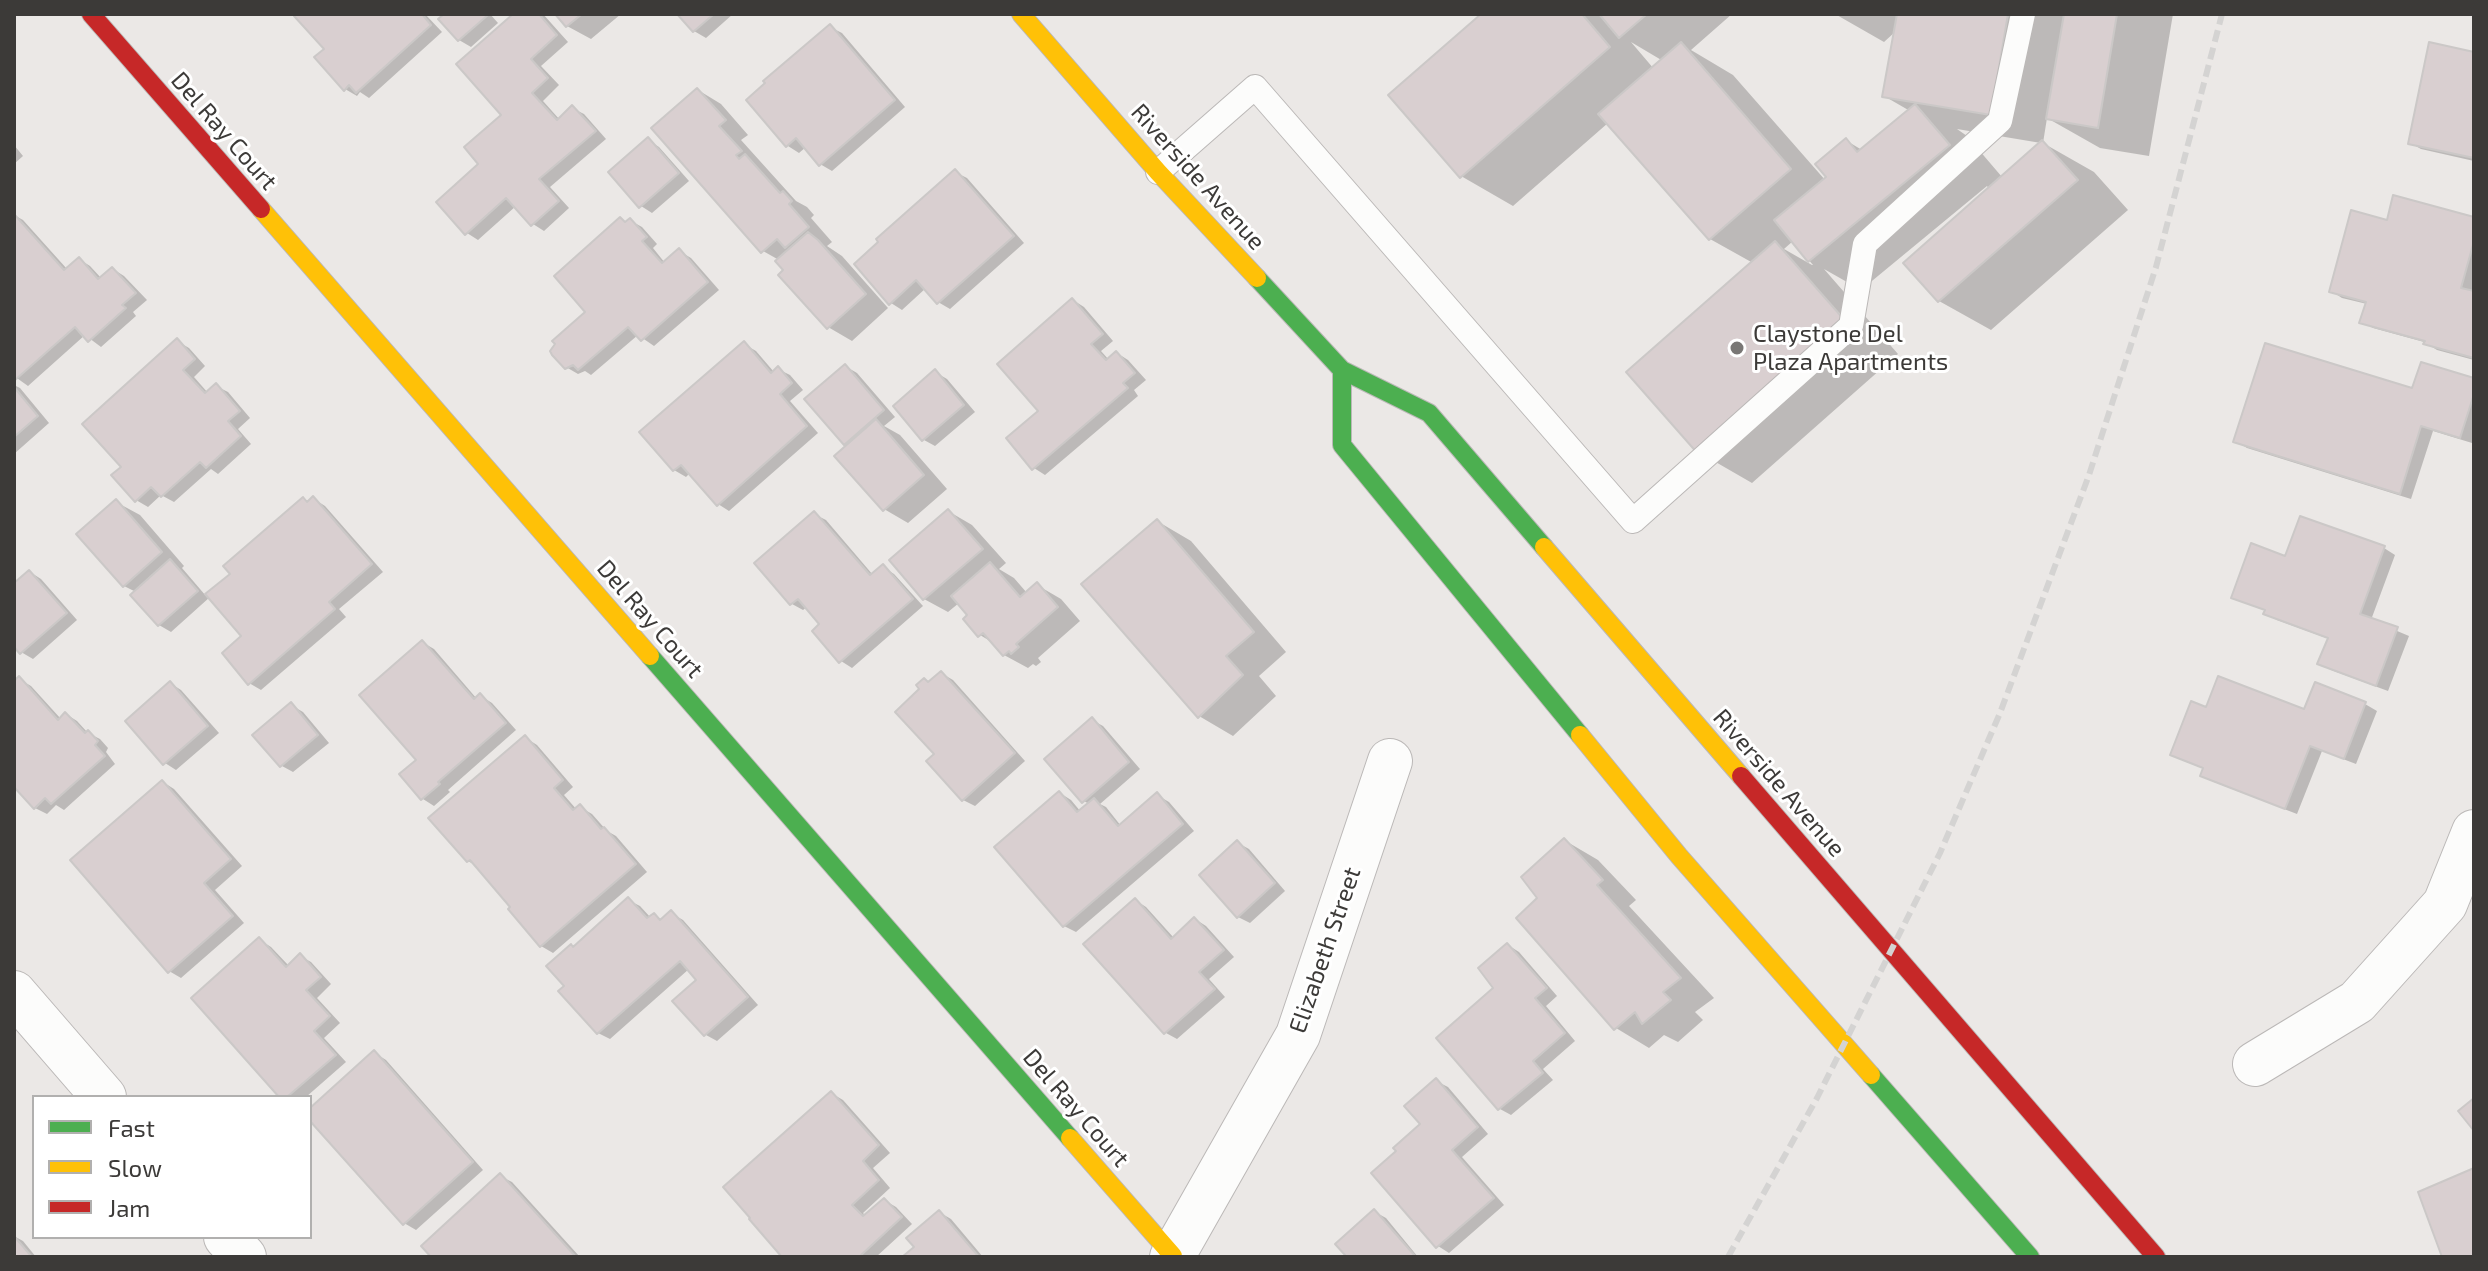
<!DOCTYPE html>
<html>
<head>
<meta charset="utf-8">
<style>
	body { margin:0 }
	#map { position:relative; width:2488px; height:1271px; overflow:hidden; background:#ebe8e6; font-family:"Exo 2",sans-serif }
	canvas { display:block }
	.frame { position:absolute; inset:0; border:16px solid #3c3a38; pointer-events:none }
	.legend { position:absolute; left:32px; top:1095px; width:280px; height:144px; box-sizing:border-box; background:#fff; border:2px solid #b1b0af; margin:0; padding:10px 14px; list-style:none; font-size:24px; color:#3c3a38 }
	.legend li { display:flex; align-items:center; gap:16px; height:40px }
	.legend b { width:40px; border:2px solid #b1b0af }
</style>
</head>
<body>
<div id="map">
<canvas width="2488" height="1271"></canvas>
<div class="frame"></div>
<ul class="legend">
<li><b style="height:10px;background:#4caf50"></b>Fast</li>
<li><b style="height:10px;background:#ffc107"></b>Slow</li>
<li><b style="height:10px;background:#c62828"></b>Jam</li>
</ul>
</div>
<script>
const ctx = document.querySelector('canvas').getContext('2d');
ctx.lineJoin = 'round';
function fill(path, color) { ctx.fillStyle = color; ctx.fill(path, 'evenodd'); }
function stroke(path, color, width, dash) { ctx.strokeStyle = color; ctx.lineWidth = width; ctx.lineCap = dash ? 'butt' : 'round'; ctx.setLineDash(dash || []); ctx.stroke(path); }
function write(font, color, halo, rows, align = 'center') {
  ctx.font = font + ' "Exo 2",sans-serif'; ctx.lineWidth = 6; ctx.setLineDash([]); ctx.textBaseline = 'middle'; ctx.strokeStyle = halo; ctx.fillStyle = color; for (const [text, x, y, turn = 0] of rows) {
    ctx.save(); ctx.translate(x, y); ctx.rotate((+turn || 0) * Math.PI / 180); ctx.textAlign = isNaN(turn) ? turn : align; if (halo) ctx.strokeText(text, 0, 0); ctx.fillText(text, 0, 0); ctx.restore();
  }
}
const shadow = new Path2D(`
	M300,14H425L442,32L369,98L360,92L357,96L345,89L326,49Z
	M447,14H490L498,23L471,47L459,40Z
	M516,14H543L568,42L541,66L559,85L543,101L560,120L572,108L584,114L606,139L550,187L569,208L544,231L533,224L516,206L478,240L467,233L481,164L504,115Z
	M557,14H621L591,39L567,26Z
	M679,14H733L706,38L694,31Z
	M1484,14H1732L1691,50L1733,75L1826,181L1847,141L1862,150L1910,111L1884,96L1895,32L1884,42L1835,14H2173L2149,156L2100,148L2047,118L2043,143L2094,172L2128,210L1991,330L1939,301L1989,189L1987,186L1861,290L1824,269L1898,354L1752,483L1700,453L1753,263L1710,239L1608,123L1513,206L1461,176ZM1631,42L1663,61L1654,69ZM1957,129L2041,143L2002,177L1967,136ZM1793,241L1813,265H1812L1784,249Z
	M830,27L842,33L905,107L832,171L820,164L806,147L799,153L788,146L749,100Z
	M2474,54V161L2421,149L2410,143Z
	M698,90L721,104L748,135L741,140L796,201L807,207L814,215L811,218L832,242L827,246L842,256L888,308L852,341L828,327L779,260L763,251Z
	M648,140L659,147L689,181L652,213L641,206Z
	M14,145L23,156L14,164Z
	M955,172L967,178L1024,243L950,309L938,302L926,288L902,310L891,303Z
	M14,215L23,220L67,269L79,259L90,266L102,279L113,269L124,276L147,300L133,312L136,316L101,347L85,335L28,386L14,376Z
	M621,219L628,223L631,221L642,227L657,244L653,248L665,263L679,251L691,258L719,290L654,346L638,335L591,375L585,371L578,374L566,367Z
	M2474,219V360L2437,350L2424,342L2373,328L2362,322L2367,304L2342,298L2331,291Z
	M1073,300L1084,307L1113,341L1101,351L1109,360L1117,353L1128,360L1146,380L1134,390L1138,396L1045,475L1034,468L1041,412Z
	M177,341L189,348L205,366L194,377L208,393L216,386L228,392L250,418L238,429L251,444L218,474L211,469L174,502L161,495L148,507L136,500L124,467Z
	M744,344L756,351L774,372L778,369L790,375L803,390L790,401L818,433L729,511L718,504L690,473L686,477L674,470Z
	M845,366L857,373L895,417L884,426L900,435L947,489L908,523L884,509L849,445L845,443Z
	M935,372L947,379L975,412L935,446L924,440Z
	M2474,380L2472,443L2433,431L2411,499L2247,448L2235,441Z
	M14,385L20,388L49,423L14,454Z
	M303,499L309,503L314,499L325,506L383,572L339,609L346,617L261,690L249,683L244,636L210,597L171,632L159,625L136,592L124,586L116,502L140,515L184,566L182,568L206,596L233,574Z
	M948,511L972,525L1006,563L999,569L1014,578L1027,593L1037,585L1061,599L1080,621L1038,658L1041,662L1036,666L1033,664L1028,668L1004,655L995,644L980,635L970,615L959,603L948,612L924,599Z
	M814,514L826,520L873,575L883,567L894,574L923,606L852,668L841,661L822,624L807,607L803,610L792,604Z
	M1157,521L1191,541L1286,652L1259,676L1276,696L1233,736L1199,716Z
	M2384,548L2395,555L2371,620L2409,636L2388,691L2331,670L2320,664L2329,639L2277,620L2266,613V611L2233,597L2286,558Z
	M30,572L41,579L77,620L33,659L21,652L14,644V585Z
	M422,642L434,649L477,699L481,696L492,703L516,730L448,790L450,792L434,806L423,799L402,775L418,760Z
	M941,673L953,680L1025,761L975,806L963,800L930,683Z
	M19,679L31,686L61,719L66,714L77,721L88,733L100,739L108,748L106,752L115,764L64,810L56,805L47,814L35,808L14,784V683Z
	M170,683L181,690L219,733L176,770L165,763Z
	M2365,704L2377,711L2356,764L2322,751L2297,814L2214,782L2202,775L2205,769L2172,754L2207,709L2305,712Z
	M291,705L303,712L329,743L293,772L282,766Z
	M1092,720L1103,726L1140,769L1100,804L1106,807L1121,826L1157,795L1169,802L1194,831L1076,932L1064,926L1060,793L1071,800L1081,812L1089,804L1084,801Z
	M526,738L537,745L573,787L564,795L577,810L580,807L592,814L607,831L616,836L647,872L553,953L541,946L513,907L478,867L468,861Z
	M163,782L174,789L242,866L215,890L244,923L181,978L169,971Z
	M1564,840L1598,860L1636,900L1629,906L1714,998L1695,1012L1703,1020L1678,1042L1664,1035L1649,1048L1616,1028Z
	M1238,843L1249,849L1285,891L1250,923L1238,917Z
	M628,900L640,906L651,918L654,915L663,920L671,913L683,920L758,1005L717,1041L706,1035L699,980L689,969L610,1039L598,1033L566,986L574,948Z
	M1135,900L1146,907L1174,938L1195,919L1206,926L1234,957L1209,979L1225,997L1177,1039L1166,1033L1086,944Z
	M260,940L271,947L289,966L300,956L311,962L331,984L317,998L340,1023L324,1038L346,1062L306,1097H281Z
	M1508,945L1519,952L1557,996L1546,1006L1575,1041L1543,1069L1553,1080L1511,1115L1500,1109L1439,1038L1496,988Z
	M375,1053L386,1060L483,1170L416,1230L404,1223L310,1118V1110Z
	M1436,1081L1448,1087L1488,1134L1462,1157L1504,1205L1449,1253L1438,1246L1423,1124Z
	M831,1093L843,1100L890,1153L873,1168L890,1188L863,1213L866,1216L884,1200L896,1207L912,1224L876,1257H783Z
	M500,1176L512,1182L580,1257H434Z
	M939,1212L951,1219L983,1257H904L917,1247Z
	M1375,1212L1386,1218L1418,1257H1346Z
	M14,1236L23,1241L36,1257H14Z`);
const building = new Path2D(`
	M297,14H422L431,25L356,93L349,85L344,91L314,57L324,49L294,16Z
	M444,14H487L488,15L458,41L438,19Z
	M513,14H539L557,35L531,59L548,78L532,93L557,120L572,105L596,131L539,179L559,201L531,226L506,198L465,235L436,202L478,164L464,147L501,115L456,64Z
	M555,14H582L566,27Z
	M677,14H714L693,32Z
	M1481,14H1582L1610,47L1460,178L1388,95Z
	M1599,14H1647L1619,38Z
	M1897,14H2008L1991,115L1882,97Z
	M2064,14H2117L2098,128L2046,119Z
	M830,24L895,100L819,166L796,138L786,147L746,100L765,83L763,81Z
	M1681,42L1791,169L1709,240L1598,114Z
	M2429,42L2474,52V158L2408,144Z
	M697,88L726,120L719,126L742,151L736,155L739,159L745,154L780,193L783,191L792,201L789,204L809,227L785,248L777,239L761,253L651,128Z
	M1915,104L1950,145L1808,262L1774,220L1826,177L1815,164L1846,138L1857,152Z
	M648,137L679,173L639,208L608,172Z
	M2042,140L2078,180L1938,302L1903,263Z
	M955,169L1014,236L937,304L916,280L889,305L854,264L878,242L876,239Z
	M2393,195L2474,217V241L2461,288L2474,291V358L2423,344L2425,341L2359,323L2366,302L2329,292L2351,210L2387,220Z
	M14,214L64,270L79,257L98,279L112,267L136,293L122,305L126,308L88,342L75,327L15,380Z
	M620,217L625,222L630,218L647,237L642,241L662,263L679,248L708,282L641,341L628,327L578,370L573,365L565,369L552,355L550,351L555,344L552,341L585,312L554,276Z
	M808,232L818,240L866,294L827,329L778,275L783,270L775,261Z
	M1775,241L1848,324L1699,455L1626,372Z
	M1072,298L1103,334L1091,344L1106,360L1116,351L1135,373L1123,383L1128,388L1032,470L1006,438L1038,411L997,364Z
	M177,338L195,359L183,370L205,393L216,383L240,411L228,421L241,436L206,468L200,462L161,497L151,487L135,502L111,475L121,467L82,424Z
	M744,341L771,373L778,366L792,383L780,394L807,426L717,506L681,465L673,471L639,432Z
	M2265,343L2412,388L2421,362L2474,378V394L2460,438L2421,426L2400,494L2233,442Z
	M845,364L884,410L844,445L804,399Z
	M935,369L964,405L922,441L893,406Z
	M14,387L38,416L14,437Z
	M876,419L924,475L883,511L834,456Z
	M313,496L372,564L329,602L335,609L248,685L222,653L241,636L205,594L230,574L223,566L303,497L307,502Z
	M116,499L162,552L123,587L76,534Z
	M948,509L983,549L923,600L889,560Z
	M814,511L870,575L883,564L913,599L839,663L812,631L819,624L798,599L790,605L754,563Z
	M2300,516L2385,546L2360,614L2398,627L2376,686L2317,664L2328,638L2263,614L2265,610L2231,598L2251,543L2285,556Z
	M1157,519L1254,632L1226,656L1243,675L1198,718L1081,584Z
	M170,559L198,591L158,626L130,595Z
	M990,562L1020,597L1037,582L1058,607L1016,644L1019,647L1011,654L1009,651L1003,656L983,633L978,637L963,619L967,615L951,596Z
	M29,570L67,613L20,654L14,647V583Z
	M422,640L474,699L480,693L506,723L438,782L440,784L421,800L399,774L416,760L359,695Z
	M941,671L1015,753L962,801L926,761L934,754L895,712L919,689L916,685L924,678L928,682Z
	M19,676L58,720L65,712L85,733L88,730L98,741L95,745L105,756L51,804L45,798L34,809L14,787V681Z
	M2218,676L2304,709L2315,682L2366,702L2344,759L2310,746L2285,809L2200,776L2203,768L2170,755L2191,701L2206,707Z
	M170,681L208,726L163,765L125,721Z
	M291,702L318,735L280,767L252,735Z
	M1092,717L1129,762L1082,803L1044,759Z
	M525,735L563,780L554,788L573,810L580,804L601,829L604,827L636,864L540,947L508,909L510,907L470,860L467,862L428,818Z
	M162,780L231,859L204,883L233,916L168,973L70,860Z
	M1059,791L1077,812L1094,798L1118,826L1157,792L1183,824L1063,927L994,847Z
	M1564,838L1603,880L1597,885L1681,978L1663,992L1671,1000L1642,1024L1635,1012L1614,1030L1516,918L1537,898L1521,877Z
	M1237,840L1275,883L1237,918L1199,875Z
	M628,897L647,918L654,913L660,920L671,910L748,997L704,1036L672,1001L696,980L680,961L597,1034L558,991L564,986L546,966L571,944L573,947Z
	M1135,898L1171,939L1194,917L1224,950L1199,972L1215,989L1164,1034L1083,944Z
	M259,937L286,967L300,953L321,977L306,990L330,1016L314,1031L336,1055L287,1097H279L191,998Z
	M1507,943L1547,988L1535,998L1565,1033L1533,1061L1543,1073L1498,1110L1436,1038L1493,988L1478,968Z
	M374,1050L473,1162L403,1225L310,1121V1108Z
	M1436,1078L1478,1127L1452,1150L1494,1198L1436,1248L1371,1173L1396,1151L1393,1148L1420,1124L1404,1106Z
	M831,1091L879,1145L863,1161L879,1180L852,1205L863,1216L884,1198L902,1217L859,1257H780L781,1256L749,1219L750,1218L723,1187Z
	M2474,1098V1131L2458,1111Z
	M2474,1168V1257H2442L2418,1192Z
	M500,1173L576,1257H431L421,1246Z
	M1374,1209L1416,1257H1343L1345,1255L1335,1244Z
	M939,1210L979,1257H902L914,1247L906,1238Z
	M14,1236L32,1257H14Z`);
const lane = new Path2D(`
	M1158,172L1255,87L1633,521L1851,326L1865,244L2000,121L2023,14`);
const street = new Path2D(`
	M14,993L104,1097
	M2255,1064L2357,1002L2445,904L2474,832
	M226,1237L244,1257
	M1172,1257L1298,1035L1390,761`);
const fast = new Path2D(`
	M1257,278L1342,370L1429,413L1544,547
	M1342,370V445L1580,735
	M650,656L1070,1138
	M1871,1075L2030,1257`);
const slow = new Path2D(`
	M1021,14L1158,172L1257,278
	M261,209L650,656
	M1544,547L1741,776
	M1580,735L1679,856L1871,1075
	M1070,1138L1173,1256`);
const jam = new Path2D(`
	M91,14L261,209
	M1741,776L2156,1257`);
const rail = new Path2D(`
	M1728,1257L1817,1098L1940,853L2000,713L2089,475L2156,267L2222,14`);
const markers = [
	[1737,348,8,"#797775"]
];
const streetNames = [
	["Del Ray Court",224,131,49],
	["Riverside Avenue",1198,177,48],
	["Del Ray Court",650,619,49],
	["Riverside Avenue",1779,783,49],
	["Elizabeth Street",1325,950,-71],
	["Del Ray Court",1076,1108,49]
];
const poiNames = [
	["Claystone Del",1753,334],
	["Plaza Apartments",1753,362]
];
fill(shadow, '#0003');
fill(building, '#d9cfd0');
stroke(building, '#cbc8c7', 2);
stroke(lane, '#bbb8b7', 26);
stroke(street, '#bbb8b7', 46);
stroke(fast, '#bbb8b7', 20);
stroke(slow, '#bbb8b7', 20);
stroke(jam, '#bbb8b7', 20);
stroke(lane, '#fcfcfb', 24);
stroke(street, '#fcfcfb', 44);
stroke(fast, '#4caf50', 18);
stroke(slow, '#ffc107', 18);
stroke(jam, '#c62828', 18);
stroke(rail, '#d4d3d2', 6, [12, 6]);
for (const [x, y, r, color] of markers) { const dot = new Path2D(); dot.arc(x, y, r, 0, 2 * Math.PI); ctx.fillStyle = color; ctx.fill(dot); stroke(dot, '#fff', 3); }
write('24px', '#3c3a38', '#fff', streetNames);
write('24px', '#3c3a38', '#fff', poiNames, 'left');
</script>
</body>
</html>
